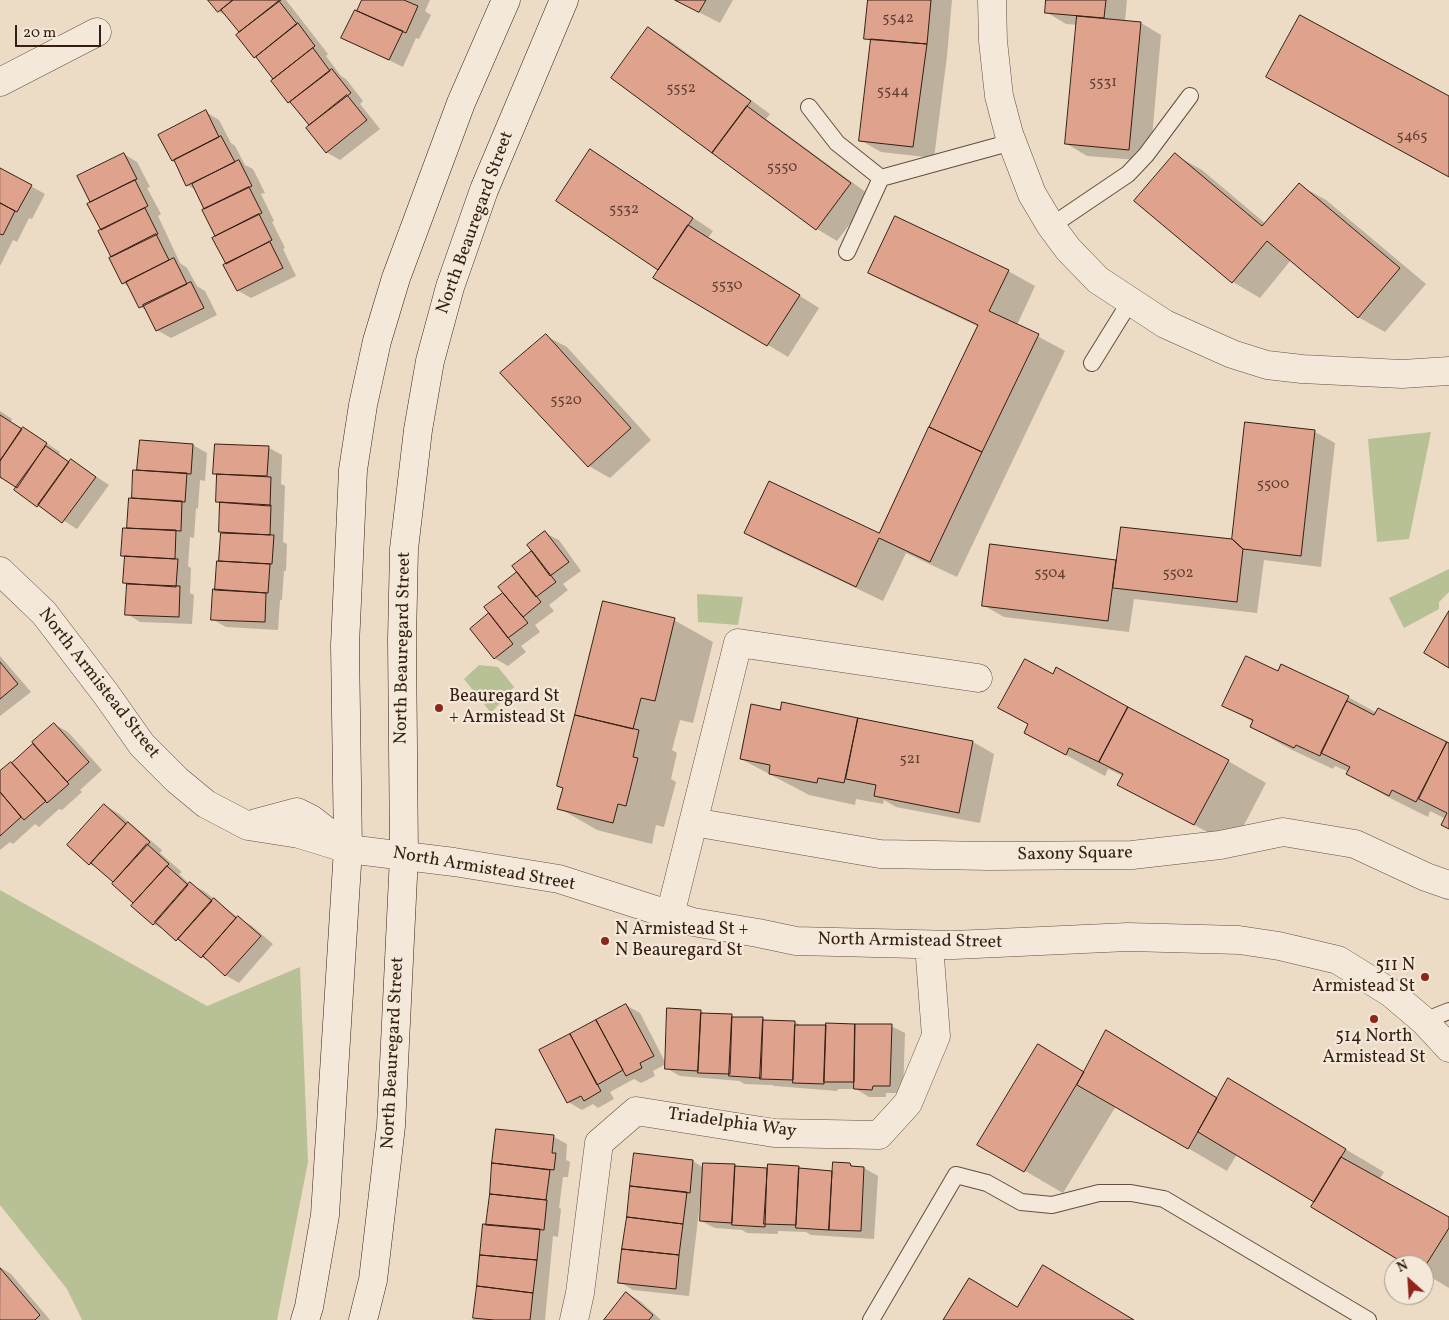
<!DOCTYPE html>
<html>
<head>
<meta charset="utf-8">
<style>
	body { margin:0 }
	#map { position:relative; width:1449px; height:1320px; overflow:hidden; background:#eddcc5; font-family:Vollkorn,serif }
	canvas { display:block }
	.north { position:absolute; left:1384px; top:1255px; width:50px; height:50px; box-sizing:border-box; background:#f3e8d9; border:1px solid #a7988a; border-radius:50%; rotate:334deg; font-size:14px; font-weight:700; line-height:20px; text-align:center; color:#351f13 }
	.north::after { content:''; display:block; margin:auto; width:18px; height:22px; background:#8f2418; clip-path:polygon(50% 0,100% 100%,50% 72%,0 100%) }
	.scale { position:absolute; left:15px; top:25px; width:86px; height:22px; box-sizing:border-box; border:2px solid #351f13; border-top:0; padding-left:6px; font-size:15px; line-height:18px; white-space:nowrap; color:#351f13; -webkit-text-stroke:4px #f3e8d9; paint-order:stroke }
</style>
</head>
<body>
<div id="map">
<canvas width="1449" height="1320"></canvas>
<div class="north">N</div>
<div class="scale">20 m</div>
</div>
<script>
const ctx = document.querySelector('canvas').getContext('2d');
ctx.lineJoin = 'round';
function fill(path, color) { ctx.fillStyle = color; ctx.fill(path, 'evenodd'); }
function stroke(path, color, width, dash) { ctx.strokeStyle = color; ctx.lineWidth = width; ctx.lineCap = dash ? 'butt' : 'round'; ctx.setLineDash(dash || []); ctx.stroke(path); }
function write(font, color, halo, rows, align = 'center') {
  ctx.font = font + ' Vollkorn,serif'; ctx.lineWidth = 4.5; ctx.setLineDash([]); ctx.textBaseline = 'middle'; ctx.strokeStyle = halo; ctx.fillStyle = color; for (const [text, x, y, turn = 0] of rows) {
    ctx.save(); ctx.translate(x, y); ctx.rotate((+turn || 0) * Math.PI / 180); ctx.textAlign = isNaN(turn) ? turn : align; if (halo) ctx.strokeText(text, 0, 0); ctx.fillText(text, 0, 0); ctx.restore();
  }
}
const green = new Path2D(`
	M1431,432L1409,539L1377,542L1368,439Z
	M1449,569V592L1439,602V609L1404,628L1389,598Z
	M697,594L743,597L738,625L698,622Z
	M479,665L498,667L514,687L491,713L464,679Z
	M0,890L207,1006L300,967L308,1162L277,1320H82L67,1289L0,1205Z`);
const shadow = new Path2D(`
	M209,0H286L328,54L326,56L341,76L346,79L363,101L360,104L380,129L340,160L326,152L311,126L295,105L289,102L275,79L238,35L240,32L228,17L218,11Z
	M363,0H430L425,11L431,15L419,39L416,38L403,67L343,38Z
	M675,0H733L720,23Z
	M869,0H952L947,56L934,158L881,152L860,140L872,42L866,38Z
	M1047,0H1127L1125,21L1141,23L1161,35L1150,161L1087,156L1067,144L1078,25L1066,24L1046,12Z
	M648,29L669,40L770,114L766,119L871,196L837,241L817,229L613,78Z
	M206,112L219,120L231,143L235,146L245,165L253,169L265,193L261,194L274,221L272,222L285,248L283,249L296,276L251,298L237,290L196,190L187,185L176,162L173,161Z
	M591,151L611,163L713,231L708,238L819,308L788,357L655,277L660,269L557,201Z
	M124,154L137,162L150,187L147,188L161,214L158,216L180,263L187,268L197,286L205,291L217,315L171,338L157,330L148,311L140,307L130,288L123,283L100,232L102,231L92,203L79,176Z
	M1175,155L1202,170L1266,224L1299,185L1326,200L1426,284L1385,332L1358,317L1291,260L1260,298L1233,282Z
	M0,169L45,194L32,219L29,218L17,242L13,240L0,266Z
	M1008,271L1035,286L1017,325L1065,351L957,577L906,553L883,601L772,548L745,533L879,535L979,327L897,288L870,272Z
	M546,336L567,347L651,440L610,478L589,466Z
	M0,411L12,419L11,422L23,430L37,437L60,452L59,454L70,463L71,461L85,469L109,485L77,529L16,490L19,488L6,479L5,480L0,478Z
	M1315,432L1335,443L1321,567L1264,560L1257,613L1134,599L1129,632L1004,617L983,605L991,545L1117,561L1233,541Z
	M141,441L193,445L207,453L205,481L200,480L198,509L196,508L194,538L190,537L188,566L191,568L190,593L194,595L192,624L140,622L127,614L128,585L124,583L126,557L123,555L128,529L130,500H133L134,471H139Z
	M269,448L282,455L281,484L285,486L283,542L287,544L286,571H284L282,600H280L278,630L226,627L212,619L222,532L220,531L222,504L217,501L219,475L215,473Z
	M545,533L559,540L581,571L563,584L568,590L549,605L554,611L535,625L540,632L521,646L526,652L508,666L494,658L491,614Z
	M674,620L713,642L693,723L680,720L672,750L677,753L671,779L676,782L664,827L656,825L652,844L597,830L559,808L564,789L558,785Z
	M0,656L31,692L0,716Z
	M1282,665L1348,697L1377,713L1379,710L1449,745V828L1446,819L1430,811L1428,817L1386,796L1348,774L1349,772L1335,766L1333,769L1290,749L1251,727L1253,722L1223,705L1278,673Z
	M1053,676L1228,761L1266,783L1233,846L1119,784L1123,776L1108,769L1105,776L1025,733L1029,725L1000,708Z
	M783,703L973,742L994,754L980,823L896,807L884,800L883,804L856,799L855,805L809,795L741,759L781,711Z
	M54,724L68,732L102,770L80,790L82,792L62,810L59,809L39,827L35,824L13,844L10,842L0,850V774L35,744Z
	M104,805L118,813L162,850L160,853L182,872L179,874L190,884L204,891L240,919L252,926L273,944L239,983L225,975L213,964L201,957L167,931L153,924L135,903L113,884L115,882L102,871L90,864Z
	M626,1005L640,1013L666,1064L700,1011L707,1015L732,1016L736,1018H762L767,1021L795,1022L802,1026H891L905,1033L903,1093H886V1097H869L856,1089H838L837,1091L775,1086L772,1085L744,1084L740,1081L680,1076L666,1068V1064L653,1071L655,1076L641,1083L634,1079L610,1092L614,1099L598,1108L593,1104L582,1110L568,1102L540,1051Z
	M1107,1031L1218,1098L1266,1102L1384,1172L1379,1180L1449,1219V1288L1424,1273V1265H1410L1316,1202L1237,1154L1227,1171L1116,1106L1063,1193L979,1144L1085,1073Z
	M498,1130L554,1137L567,1144L566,1160L570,1162L568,1177H563L559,1208L561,1209L558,1237L553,1236L545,1320H470L474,1319L487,1226Z
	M635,1154L693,1161L704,1168L705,1164L768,1169L798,1167L803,1170L833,1172L850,1164L857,1168H864L878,1176L874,1239L811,1235L806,1232L778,1231V1234L747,1233L742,1230L715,1228L701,1221L702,1202H700L689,1296L633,1290L620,1282Z
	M0,1267L11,1274L50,1320H0Z
	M627,1293L640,1301L661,1320H606Z`);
const building = new Path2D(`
	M208,0H233L218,12Z
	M233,0H281L239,32L221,10Z
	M362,0H404L418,6L406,33L357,11Z
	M675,0H706L699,12Z
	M868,0H931L927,44L864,39Z
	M1046,0H1106L1104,18L1045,13Z
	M279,1L297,24L254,58L236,35Z
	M355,10L403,31L389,60L341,38Z
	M1300,15L1449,96V177L1266,77Z
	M1077,16L1141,22L1129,150L1065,144Z
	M298,23L315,46L273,79L256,57Z
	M648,27L751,101L712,153L611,78Z
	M871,39L927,44L913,147L859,141Z
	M313,48L330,71L288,103L271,81Z
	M332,69L351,93L309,125L290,102Z
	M347,95L367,120L326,153L306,128Z
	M747,106L851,183L816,230L712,153Z
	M206,110L219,137L172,161L158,135Z
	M221,136L235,162L186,186L174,160Z
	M590,149L693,218L658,270L556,201Z
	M124,153L137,179L90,202L77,176Z
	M1175,153L1262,226L1299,183L1400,268L1358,318L1267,241L1232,283L1134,201Z
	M239,160L252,186L204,209L192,184Z
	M0,168L32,185L17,212L0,203Z
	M135,180L148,206L101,230L87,204Z
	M249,187L262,213L215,236L202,210Z
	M0,203L15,211L3,235L0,234Z
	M145,208L158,234L111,257L98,231Z
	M259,214L272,240L226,264L212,238Z
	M895,216L1009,270L989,311L1039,334L982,452L929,427L978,325L868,273Z
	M688,225L800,295L767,346L653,278Z
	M156,234L169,260L122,284L109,258Z
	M270,242L283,268L237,291L223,265Z
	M174,258L187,284L139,308L126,282Z
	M191,282L204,308L156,331L143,305Z
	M546,334L631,428L588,467L500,373Z
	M0,415L22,429L0,461Z
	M1245,422L1315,430L1301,556L1243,549L1232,539Z
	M23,427L47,443L17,488L0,477V461Z
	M929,427L982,452L930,562L879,538L856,587L744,533L769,481L879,533Z
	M140,440L193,444L191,474L137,470Z
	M215,444L269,446L267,476L213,474Z
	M46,446L69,462L37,507L14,490Z
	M71,459L96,477L62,523L38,505Z
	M133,470L187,473L185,502L132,498Z
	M217,474L271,477L270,506L216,502Z
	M129,498L182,501L181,531L127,528Z
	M220,502L271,505L270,535L219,532Z
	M1121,527L1232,539L1243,549L1237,602L1113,588Z
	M123,528L176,530L175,559L121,556Z
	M545,531L569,562L550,576L527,545Z
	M221,533L274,535L272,564L219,561Z
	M990,544L1116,560L1108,621L982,606Z
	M532,551L556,582L536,597L512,566Z
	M125,556L178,559L176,587L123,583Z
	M217,561L270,564L268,593L215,590Z
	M517,572L541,602L523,617L498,587Z
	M127,584L180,586L179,617L125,615Z
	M213,589L266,593L265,622L211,620Z
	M503,593L528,623L508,638L484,607Z
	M603,601L675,618L655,701L641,698L633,729L575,715Z
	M1449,611V668L1424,653Z
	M489,613L513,644L494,659L470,629Z
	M1246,656L1278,671L1281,664L1349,696L1320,756L1296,745L1294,748L1250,727L1253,720L1222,706Z
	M1025,659L1053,674L1056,667L1128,707L1099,762L1069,748L1066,755L1024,733L1028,724L998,708Z
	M0,662L18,684L0,699Z
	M1347,701L1374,715L1378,708L1447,742L1416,802L1392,790L1389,796L1346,774L1350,767L1321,753Z
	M782,702L858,718L844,783L818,778L817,783L769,774L770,765L740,759L751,704L780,710Z
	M1128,707L1229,760L1194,825L1117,785L1123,774L1099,762Z
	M575,715L639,730L633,757L638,758L626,806L618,804L613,823L557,809L563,788L557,786Z
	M858,718L973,741L959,813L874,796L876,785L846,779Z
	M54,723L89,762L67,782L32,742Z
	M1447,742L1449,743V829L1441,825L1447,813L1419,799Z
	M33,744L69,784L47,803L12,763Z
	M11,762L46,801L24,820L0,792V771Z
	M0,792L21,817L0,836Z
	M104,804L126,824L89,865L67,845Z
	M128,822L150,842L113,882L91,863Z
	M147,844L169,864L133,903L112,884Z
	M167,866L188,885L153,925L131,906Z
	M190,882L212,901L176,941L155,922Z
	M214,898L236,918L201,958L178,939Z
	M238,916L261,936L225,976L203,956Z
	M626,1004L654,1056L640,1063L642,1068L626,1076L596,1020Z
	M667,1008L701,1010L698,1071L665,1069Z
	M701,1013L732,1014L730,1074L698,1073Z
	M732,1017H763L761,1078L729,1076Z
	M596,1020L623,1070L597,1085L570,1034Z
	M763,1020L795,1021L793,1080L760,1079Z
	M826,1023L855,1024L854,1082H824Z
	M855,1024H892L890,1086H873L872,1090L854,1089Z
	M795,1025H826L824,1084L793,1083Z
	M1106,1030L1217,1098L1188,1149L1077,1085Z
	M570,1034L601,1091L584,1101L581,1096L567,1103L539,1050Z
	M1038,1044L1084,1072L1024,1172L977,1145Z
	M1228,1078L1346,1149L1314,1202L1198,1132Z
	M496,1129L554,1135L552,1153H556L554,1170L492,1163Z
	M634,1153L693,1160L690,1193L630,1186Z
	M1341,1157L1449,1217V1228L1424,1268V1265H1407L1311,1207Z
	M833,1162L850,1163L851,1166L864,1167L861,1231L829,1230Z
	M492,1163L550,1170L546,1200L490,1194Z
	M703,1163L735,1164L732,1223L700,1221Z
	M768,1164L799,1166L796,1225L764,1224Z
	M735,1166L767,1168L765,1227L732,1225Z
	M799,1168L832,1171L829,1230L796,1228Z
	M630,1186L687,1192L683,1224L627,1217Z
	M490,1194L547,1200L544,1230L486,1225Z
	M627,1217L683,1224L679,1255L622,1249Z
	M483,1224L540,1229L537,1260L480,1255Z
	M622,1249L679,1255L676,1289L618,1283Z
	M480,1255L537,1260L533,1293L477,1286Z
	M1043,1265L1134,1320H943L969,1278L1017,1307Z
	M0,1268L40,1315L35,1320H0Z
	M477,1286L533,1293L530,1320H494L473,1318Z
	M626,1292L653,1315L649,1320H604Z`);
const lane = new Path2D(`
	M809,107L837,143L881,178
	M1051,226L1128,174L1146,155L1190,96
	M847,252L881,178L1012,142
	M1092,363L1131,300
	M1424,1021L1449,1011
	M871,1320L956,1175L987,1183L1021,1202L1052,1205L1099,1193H1131L1164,1199L1368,1320`);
const street = new Path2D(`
	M992,0L993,41L999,96L1009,134L1032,194L1051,226L1068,249L1098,280L1165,324L1232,354L1267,365L1302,369L1402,374L1449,371
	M0,82L97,32
	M0,571L44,613L106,694L142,745L177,780L206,804L248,826L299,834L348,849L454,862L559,879L693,922L758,933L796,941L954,945L1128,937L1239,940L1279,946L1338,960L1391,993L1424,1021L1449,1048
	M693,822L880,854L988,856L1132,855L1220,845L1283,832L1355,844L1426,877L1449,885
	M256,823L297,812L311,819L334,837
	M670,915L738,643L978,678
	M574,1320L580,1293L599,1143L636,1111L774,1133L879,1135L908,1103L936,1036L929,945`);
const secondary = new Path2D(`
	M305,1320L309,1307L325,1215L348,849L345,645L353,470L363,405L377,341L396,278L461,103L506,0
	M363,1320L373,1280L391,1126L404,856L402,639L404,549L418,430L430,361L450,287L484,190L564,0`);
const markers = [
	[439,708,5,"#8f2418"],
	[605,941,5,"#8f2418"],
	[1425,977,5,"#8f2418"],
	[1374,1019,5,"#8f2418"]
];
const numberNames = [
	["5542",898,19],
	["5531",1103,83],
	["5552",681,89],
	["5544",893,92],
	["5465",1412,137],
	["5550",782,168],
	["5532",624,210],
	["5530",727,286],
	["5520",566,401],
	["5500",1273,485],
	["5504",1050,574],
	["5502",1178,574],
	["521",910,760]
];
const streetNames = [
	["North Beauregard Street",476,223,-70],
	["North Beauregard Street",404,648,-89],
	["North Armistead Street",98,684,52],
	["Saxony Square",1075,855,-1],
	["North Armistead Street",484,870,10],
	["North Armistead Street",910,942,1],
	["North Beauregard Street",394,1053,-87],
	["Triadelphia Way",732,1124,8]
];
const poiNames = [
	["Beauregard St",449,698],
	["+ Armistead St",449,719],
	["N Armistead St +",615,931],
	["N Beauregard St",615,952],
	["511 N",1415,967,"right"],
	["Armistead St",1415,988,"right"],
	["514 North",1374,1038,"center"],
	["Armistead St",1374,1059,"center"]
];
fill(green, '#b8c095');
fill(shadow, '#0003');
fill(building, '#dfa28d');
stroke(building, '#351f13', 1);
stroke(lane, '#634e40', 18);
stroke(street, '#634e40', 29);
stroke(secondary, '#351f13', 29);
stroke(lane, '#f3e8d9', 16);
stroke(street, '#f3e8d9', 28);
stroke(secondary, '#f3e8d9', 28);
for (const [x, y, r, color] of markers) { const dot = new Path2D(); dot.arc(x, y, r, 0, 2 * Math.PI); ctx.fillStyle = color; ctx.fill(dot); stroke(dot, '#f3e8d9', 2); }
write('15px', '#604032', null, numberNames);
write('18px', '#351f13', '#f3e8d9', streetNames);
write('18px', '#351f13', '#f3e8d9', poiNames, 'left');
</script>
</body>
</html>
